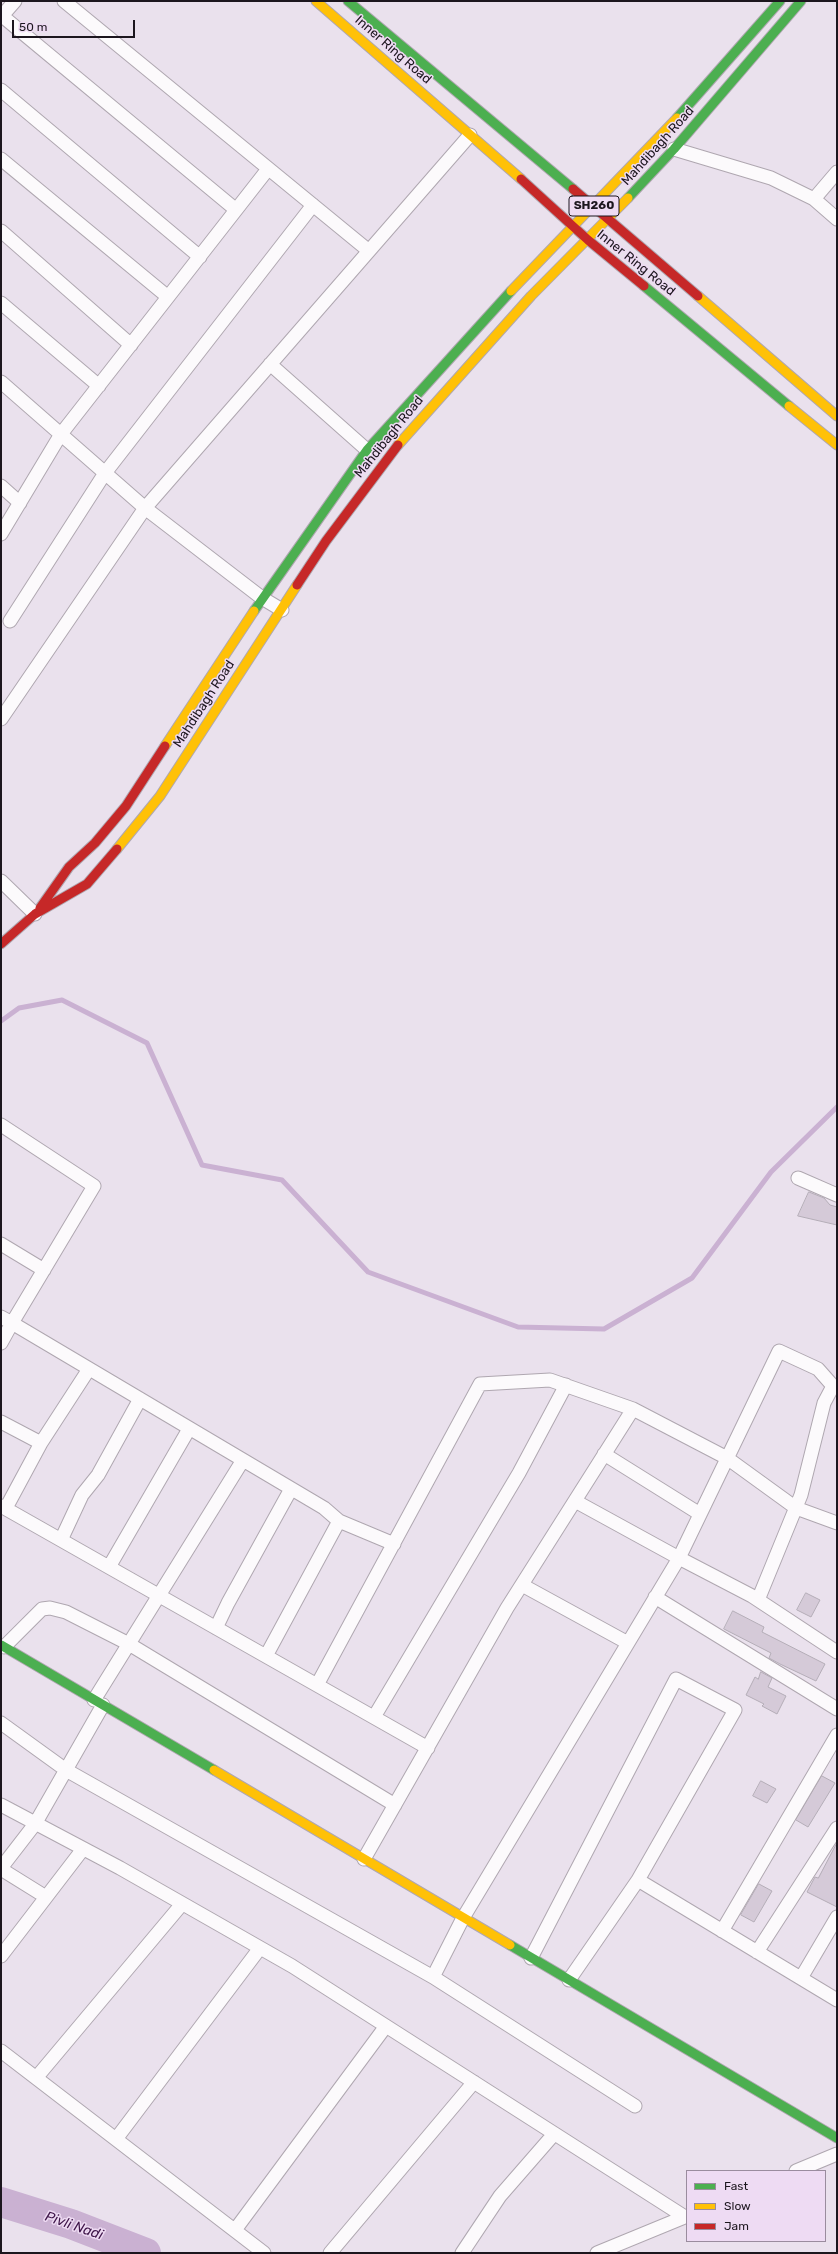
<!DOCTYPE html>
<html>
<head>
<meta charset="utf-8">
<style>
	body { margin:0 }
	#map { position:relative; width:838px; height:2254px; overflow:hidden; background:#eae1ed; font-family:Rubik,sans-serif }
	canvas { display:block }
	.frame { position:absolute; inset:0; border:2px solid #1c161e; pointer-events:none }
	.legend { position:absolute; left:686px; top:2170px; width:140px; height:72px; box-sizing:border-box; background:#eedbf3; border:1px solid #9a8c9e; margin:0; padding:5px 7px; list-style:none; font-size:12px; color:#1c161e }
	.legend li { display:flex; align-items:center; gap:8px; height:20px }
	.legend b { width:20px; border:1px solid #9a8c9e }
	.scale { position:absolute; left:12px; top:20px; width:123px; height:18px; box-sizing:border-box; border:2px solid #1c161e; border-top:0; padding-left:5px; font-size:12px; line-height:14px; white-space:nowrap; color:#1c161e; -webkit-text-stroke:3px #eedbf3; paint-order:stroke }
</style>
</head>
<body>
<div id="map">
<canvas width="838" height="2254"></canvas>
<div class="frame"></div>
<ul class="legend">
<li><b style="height:5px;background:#4caf50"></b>Fast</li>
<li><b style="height:5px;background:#ffc107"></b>Slow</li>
<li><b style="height:5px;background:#c62828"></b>Jam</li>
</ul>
<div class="scale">50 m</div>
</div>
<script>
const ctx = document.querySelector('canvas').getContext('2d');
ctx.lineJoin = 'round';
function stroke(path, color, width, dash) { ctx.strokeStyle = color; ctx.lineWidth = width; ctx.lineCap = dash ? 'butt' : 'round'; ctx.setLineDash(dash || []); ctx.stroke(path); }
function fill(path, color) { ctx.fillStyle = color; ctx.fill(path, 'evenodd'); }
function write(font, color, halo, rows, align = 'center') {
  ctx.font = font + ' Rubik,sans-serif'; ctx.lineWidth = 3; ctx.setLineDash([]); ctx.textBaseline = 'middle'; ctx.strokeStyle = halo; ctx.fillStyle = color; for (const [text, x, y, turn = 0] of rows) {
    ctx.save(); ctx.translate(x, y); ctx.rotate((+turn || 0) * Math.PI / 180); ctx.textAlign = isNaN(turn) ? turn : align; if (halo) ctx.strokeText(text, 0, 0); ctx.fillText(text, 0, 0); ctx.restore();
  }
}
const stream = new Path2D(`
	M1,1021L19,1008L62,1000L147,1043L202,1165L282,1180L368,1272L518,1327L604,1329L692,1278L771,1172L837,1107`);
const river = new Path2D(`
	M1,2202L71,2224L146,2253`);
const building = new Path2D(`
	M809,1192L824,1198L830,1205L837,1207V1225L798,1216Z
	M806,1593L820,1600L811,1617L797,1610Z
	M733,1611L764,1627L762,1632L825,1664L816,1681L780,1664L769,1658L771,1653L724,1629Z
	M761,1672L772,1678L768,1687L786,1696L777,1714L762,1706L764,1704L746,1695L755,1677L758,1679Z
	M822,1776L835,1783L808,1827L796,1820Z
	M761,1781L776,1789L767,1803L753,1796Z
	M837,1843V1907L807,1892L815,1877L818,1878Z
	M759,1884L772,1891L754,1922L741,1915Z`);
const street = new Path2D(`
	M64,1L369,251
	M1,15L235,209
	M1,17L15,1
	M1,90L200,257
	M674,149L771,178L814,199
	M1,159L168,297
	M837,172L814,199L837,219
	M1,231L131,345
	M1,303L99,386
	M270,364L367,450
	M1,382L145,508L262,598L282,610
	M1,486L20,503
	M1,534L61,434L268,169
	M10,621L105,473L313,205
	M1,719L145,508L470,135
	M1,881L35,914
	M1,1125L94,1186L12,1323L1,1317
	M798,1178L837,1195
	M1,1244L44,1270
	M1,1343L12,1323L324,1508L339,1521L266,1656
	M1,1422L41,1443
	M604,1454L700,1514
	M575,1501L679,1558L779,1351L818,1369L833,1386L837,1387
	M1,1506L428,1748
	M6,1508L41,1443L89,1369
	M339,1521L394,1544
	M61,1540L82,1495L98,1475L140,1399
	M109,1567L189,1429
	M522,1585L628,1643
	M655,1597L837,1709
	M758,1600L801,1495L824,1403L833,1386
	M216,1628L228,1603L291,1489
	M4,1647L42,1609L50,1608L66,1612L129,1644L395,1805
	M317,1685L480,1384L550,1380L633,1409
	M94,1700L243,1460
	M374,1717L519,1473L566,1385
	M1,1723L66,1770L433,1977L463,1918L679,1558L752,1596L837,1652
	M1,1805L120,1868L292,1966L685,2217
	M364,1859L507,1608L633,1409L727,1458L796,1508L837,1523
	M1,1868L35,1824L103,1705
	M1,1869L46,1897
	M722,1931L837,1735
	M757,1952L837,1828
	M1,1956L83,1849
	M531,1958L676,1679L735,1710L638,1880
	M433,1977L635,2106
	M801,1978L837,1917
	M569,1980L638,1880L837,2000
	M1,2051L264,2253
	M36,2078L182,1904
	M116,2139L260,1948
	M796,2171L837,2154
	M235,2230L386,2026
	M330,2253L474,2082
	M462,2253L500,2196L554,2134
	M597,2253L687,2216`);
const fast = new Path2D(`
	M348,1L573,189
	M677,118L780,1
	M628,198L674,149L801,1
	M644,286L789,406
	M254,611L367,450L511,291
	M1,1645L214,1770
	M510,1945L837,2138`);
const slow = new Path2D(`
	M316,1L521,179
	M511,291L677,118
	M698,296L837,416
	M789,406L837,445
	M398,445L531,296L628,198
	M165,746L254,611
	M117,849L160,796L297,585
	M214,1770L510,1945`);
const jam = new Path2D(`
	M521,179L588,240L644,286
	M573,189L698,296
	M297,585L326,541L398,445
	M40,908L69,867L95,843L126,806L165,746
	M1,944L35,914L87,884L117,849`);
const shields = [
	[594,206,50]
];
const shieldNames = [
	["SH260",594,206]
];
const streetNames = [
	["Inner Ring Road",393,50,41],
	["Mahdibagh Road",658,146,-48],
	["Inner Ring Road",636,263,39],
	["Mahdibagh Road",389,437,-51],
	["Mahdibagh Road",204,704,-57]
];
const waterNames = [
	["Pivli Nadi",74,2226,19]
];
stroke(stream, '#cab1d2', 5);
stroke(river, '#cab1d2', 30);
fill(building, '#d5cad8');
stroke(building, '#b4adb7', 1);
stroke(street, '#afa7b0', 15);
stroke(fast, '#afa7b0', 11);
stroke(slow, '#afa7b0', 11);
stroke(jam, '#afa7b0', 11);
stroke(street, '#fcfafc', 13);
stroke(fast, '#4caf50', 9);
stroke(slow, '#ffc107', 9);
stroke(jam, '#c62828', 9);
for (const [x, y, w] of shields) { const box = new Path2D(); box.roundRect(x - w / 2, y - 10, w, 20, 3); ctx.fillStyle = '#eedbf3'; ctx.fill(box); stroke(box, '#1c161e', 1); }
write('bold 12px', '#1c161e', null, shieldNames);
write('13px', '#1c161e', '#eedbf3', streetNames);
write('italic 14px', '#3f164a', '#eedbf3', waterNames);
</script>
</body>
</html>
